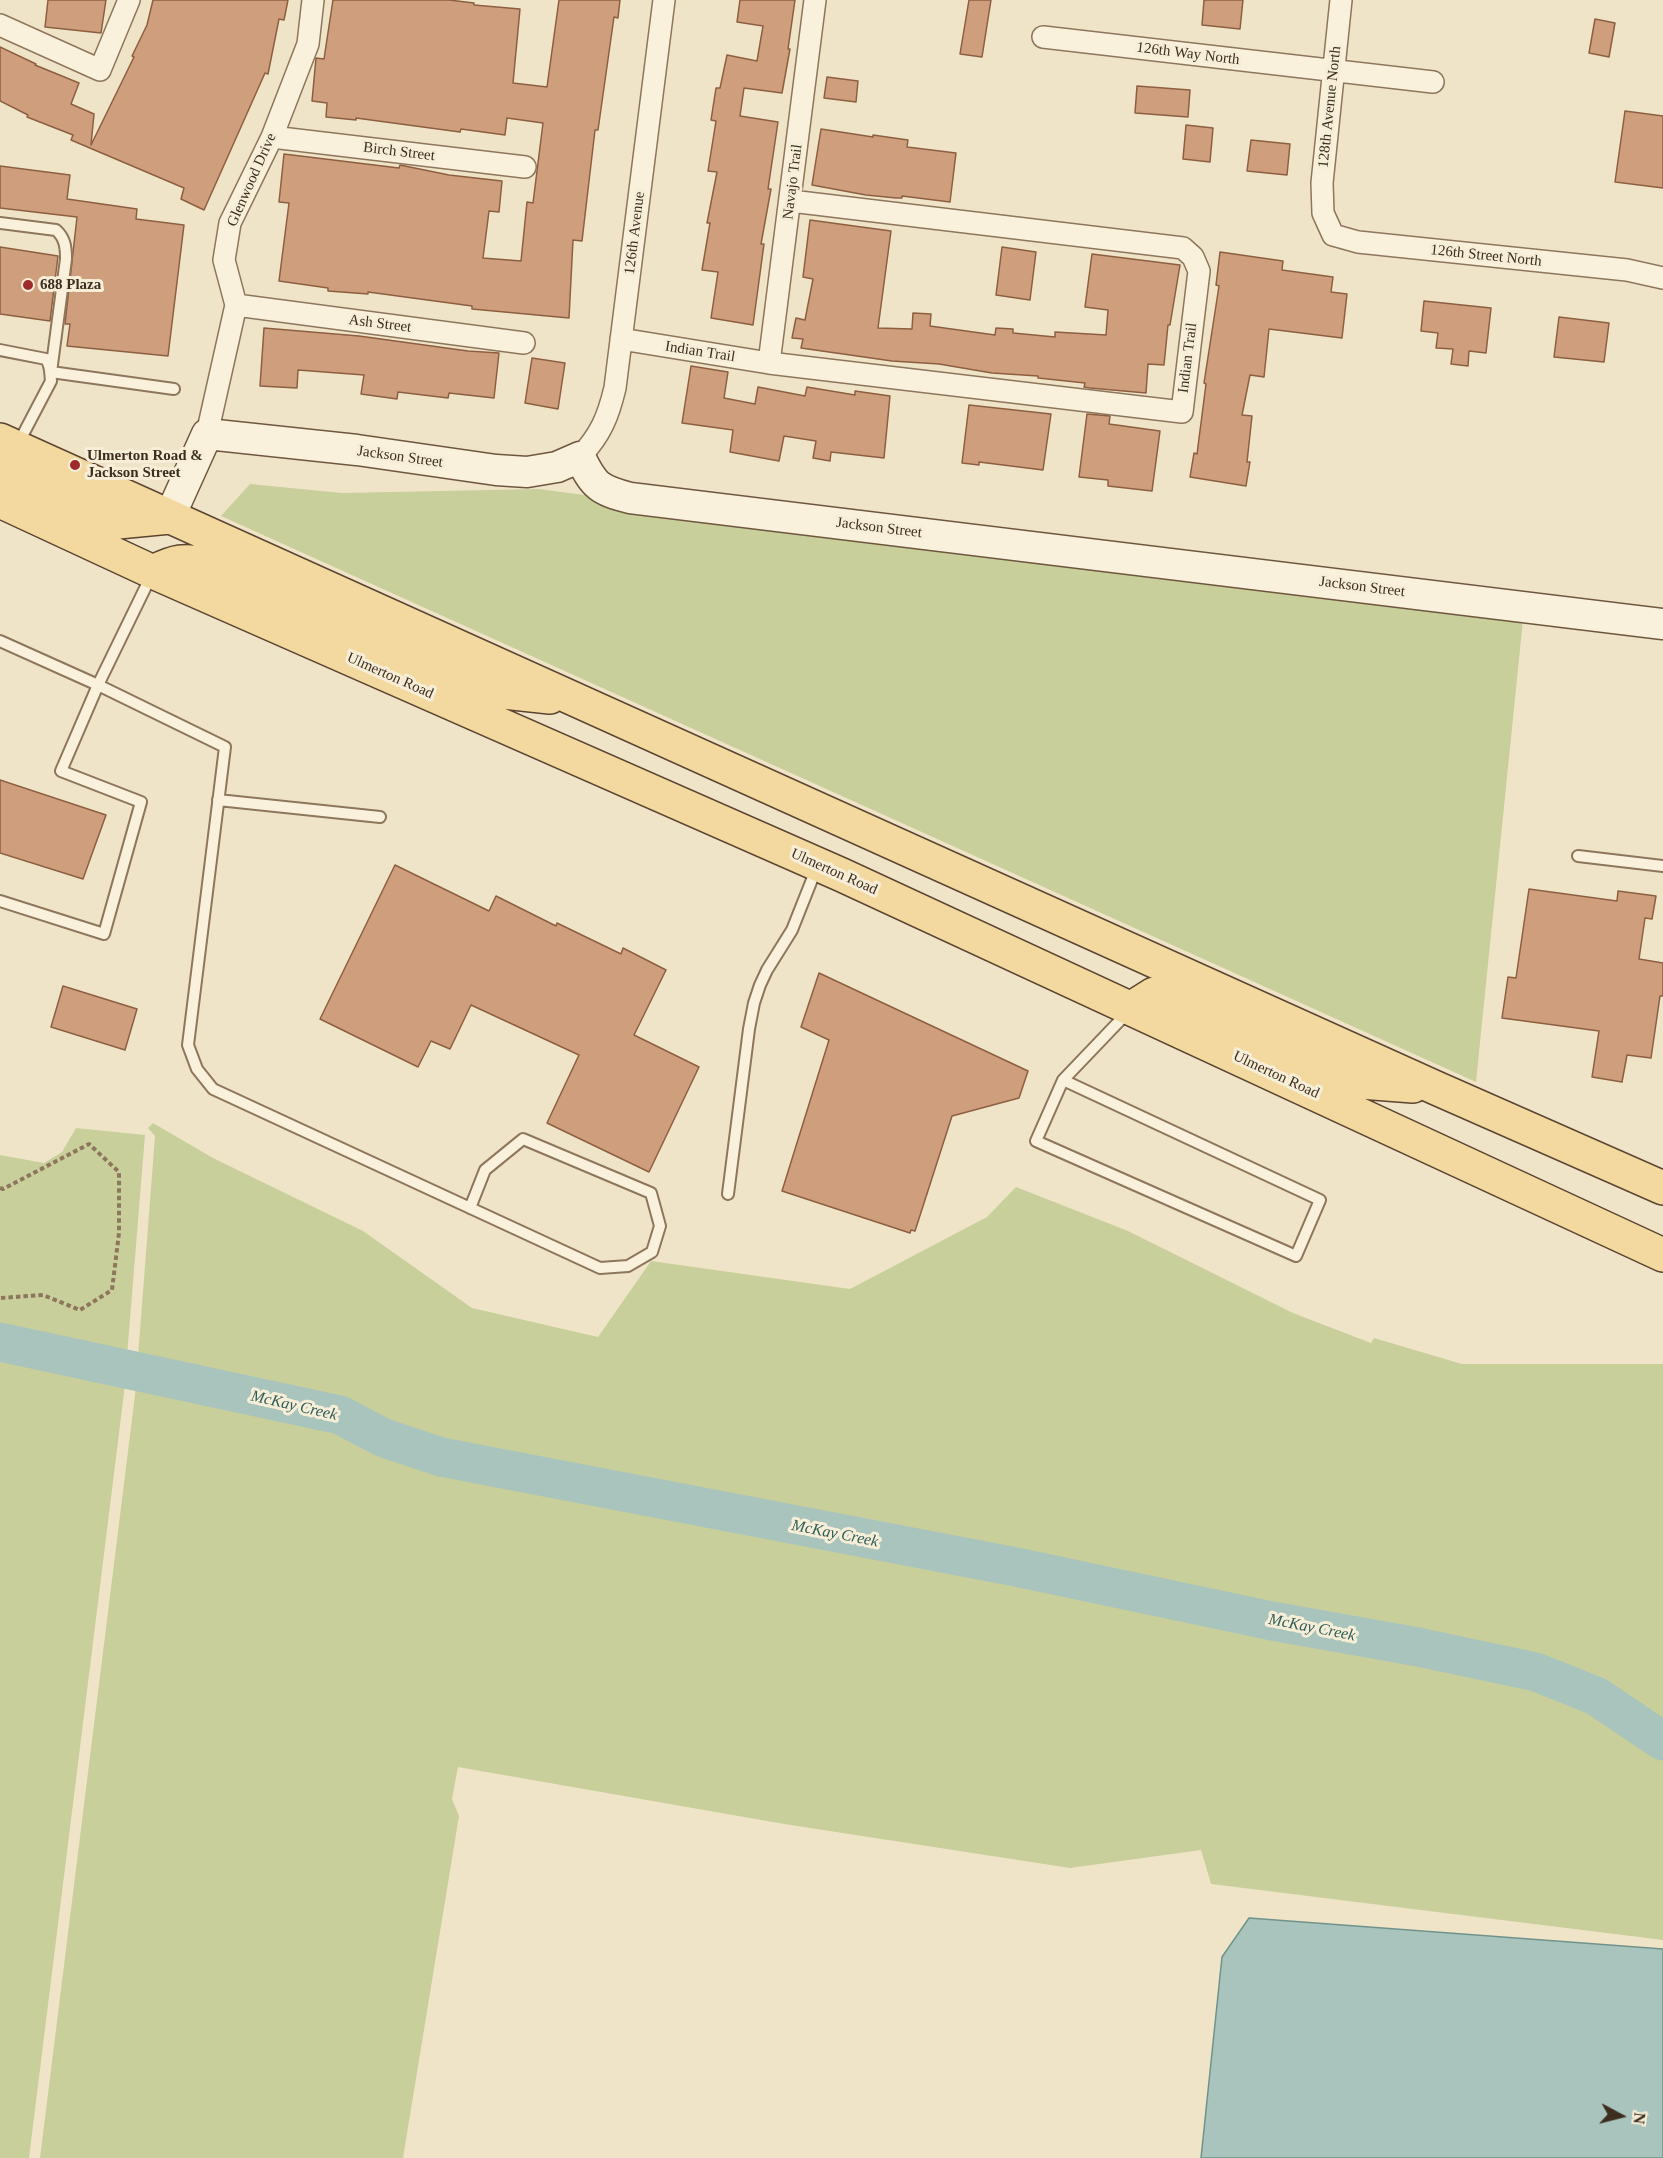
<!DOCTYPE html>
<html>
<head>
<meta charset="utf-8">
<style>
	body { margin:0 }
	#map { position:relative; width:1663px; height:2158px; overflow:hidden; background:#f0e4c8; font-family:"Times New Roman",serif }
	canvas { display:block }
	.north { position:absolute; left:1591px; top:2086px; width:60px; height:60px; -webkit-text-stroke:4px #f7eed8; paint-order:stroke; rotate:97deg; font-size:16px; font-weight:700; line-height:24px; text-align:center; color:#3d2e20 }
	.north::after { content:''; display:block; margin:auto; width:21px; height:27px; background:#3d2e20; clip-path:polygon(50% 0,100% 100%,50% 72%,0 100%) }
</style>
</head>
<body>
<div id="map">
<canvas width="1663" height="2158"></canvas>
<div class="north">N</div>
</div>
<script>
const ctx = document.querySelector('canvas').getContext('2d');
ctx.lineJoin = 'round';
function fill(path, color) { ctx.fillStyle = color; ctx.fill(path, 'evenodd'); }
function stroke(path, color, width, dash) { ctx.strokeStyle = color; ctx.lineWidth = width; ctx.lineCap = dash ? 'butt' : 'round'; ctx.setLineDash(dash || []); ctx.stroke(path); }
function write(font, color, halo, rows, align = 'center') {
  ctx.font = font + ' "Times New Roman",serif'; ctx.lineWidth = 6; ctx.setLineDash([]); ctx.textBaseline = 'middle'; ctx.strokeStyle = halo; ctx.fillStyle = color; for (const [text, x, y, turn = 0] of rows) {
    ctx.save(); ctx.translate(x, y); ctx.rotate((+turn || 0) * Math.PI / 180); ctx.textAlign = isNaN(turn) ? turn : align; if (halo) ctx.strokeText(text, 0, 0); ctx.fillText(text, 0, 0); ctx.restore();
  }
}
const green = new Path2D(`
	M250,484L342,493L539,489L1523,620L1476,1082L221,516Z
	M153,1123L213,1158L363,1231L472,1308L598,1337L651,1261L850,1289L987,1217L1016,1187L1128,1231L1293,1313L1371,1343L1374,1338L1462,1364H1663V1940L1211,1884L1201,1850L1070,1868L784,1824L458,1767L452,1799L459,1816L403,2158H40L135,1395L155,1136L148,1128Z
	M76,1128L145,1135L124,1393L29,2158H0V1155L44,1163L62,1152Z`);
const water = new Path2D(`
	M1249,1918L1663,1949V2158H1201L1222,1957Z`);
const river = new Path2D(`
	M0,1342L340,1415L384,1438L441,1457L1016,1567L1272,1621L1418,1647L1536,1672L1596,1696L1663,1741`);
const building = new Path2D(`
	M48,0H106L101,33L45,27Z
	M153,0H288L284,20L279,19L268,74L265,73L204,210L181,199L184,188L71,140L73,135L27,117L28,115L0,101V47L36,64L35,65L79,83L71,104L94,114L91,145L134,57L132,56L147,25Z
	M333,0H449L474,3V5L520,9L513,83L547,87L559,0H620L618,18L614,17L598,130H595L582,241L573,240L569,318L472,309V306L368,292V294L328,291V288L279,281L289,203L279,202L284,154L399,168L400,165L449,175L502,181L499,212L489,211L483,258L521,261L527,202L533,203L543,123L507,118L505,135L461,129L460,132L356,118V120L326,117L327,103L312,101L316,58L324,59Z
	M740,0H795L788,49H790L782,93L744,88L740,116L778,122L768,189H771L761,244H764L753,325L711,318L718,272L702,270L710,223H707L717,172L708,171L716,121L711,120L716,88H720L727,55L757,61L763,26L737,22Z
	M969,0H991L982,57L960,54Z
	M1204,0H1243L1240,29L1202,25Z
	M1595,19L1615,23L1609,57L1589,53Z
	M827,77L858,81L856,102L824,98Z
	M1137,86L1190,90L1188,117L1135,113Z
	M1625,111L1663,116V188L1615,182Z
	M1186,125L1213,128L1210,162L1183,159Z
	M821,129L873,137V135L908,140L907,147L956,153L950,202L902,196V198H896L866,195L812,185Z
	M1251,140L1290,144L1287,175L1247,171Z
	M0,166L70,175L67,199L137,209L136,219L184,225L168,356L67,346L70,324H65L77,217L0,208Z
	M810,220L891,231L878,328L912,329L913,313L931,314L930,326L995,335L996,328L1013,329V333L1055,337V332L1106,335L1108,310L1085,307L1092,254L1180,265L1170,325H1168L1164,365L1148,364L1146,393L1090,388L1084,387L1085,383L1038,378V376L992,373L939,364L892,361L801,348L803,339L792,338L796,318L805,320L813,279L803,277Z
	M0,247L58,256L50,321L0,314Z
	M1002,247L1036,252L1030,300L996,295Z
	M1220,252L1283,261L1282,270L1333,277L1331,292L1347,294L1342,338L1269,329L1264,377L1250,375L1242,415L1252,416L1247,462H1250L1246,486L1190,477L1194,453L1197,454L1206,384L1204,383L1219,286L1216,285Z
	M1424,301L1491,308L1486,353L1469,351L1468,366L1451,364L1453,349L1436,348L1438,333L1421,331Z
	M1559,317L1609,323L1604,362L1554,357Z
	M264,328L359,336L468,351L499,353L494,398L449,393L448,398L398,392L397,399L361,394L364,375L298,370L297,388L260,386Z
	M532,358L565,363L558,409L525,403Z
	M691,366L728,372L724,398L755,404L758,387L805,396L807,387L855,395V391L890,396L884,458L831,452L830,461L813,458L816,441L784,436L779,461L730,452L733,430L682,423Z
	M969,405L1051,414L1043,470L979,462V465L962,463Z
	M1087,414L1110,416L1109,424L1160,431L1152,491L1108,486V480L1079,477Z
	M0,780L106,815L83,879L0,853Z
	M395,865L489,911L496,896L556,926L557,923L621,954L623,948L666,970L634,1035L699,1067L649,1172L547,1123L579,1055L471,1005L450,1049L431,1041L418,1067L320,1019Z
	M1529,889L1617,901L1618,891L1656,896L1652,919L1645,918L1639,959L1663,963V996H1660L1651,1058L1627,1055L1622,1082L1592,1077L1599,1031L1502,1018L1508,977L1516,978Z
	M819,973L1028,1071L1019,1098L952,1116L915,1231L911,1230L910,1233L782,1191L829,1040L801,1027Z
	M63,986L137,1009L125,1050L51,1027Z`);
const path = new Path2D(`
	M0,1188L3,1189L89,1144L119,1172V1233L112,1290L80,1310L43,1295L0,1298`);
const lane = new Path2D(`
	M0,223L56,230C65,238 66,247 66,259L51,372L174,389
	M0,350L46,359C51,366 50,373 51,381L18,444
	M0,641L98,685L152,574
	M218,800L380,817
	M1578,856L1663,866
	M0,901L104,934L141,802L61,771L98,685L225,747L188,1045L197,1069L213,1089L600,1268L628,1266L652,1252L660,1226L651,1193L523,1139L485,1170L470,1208
	M1063,1080L1320,1200L1296,1256L1036,1141L1063,1080L1129,1011
	M728,1194L749,1029L754,1003L760,985L767,970L792,930L817,867`);
const street = new Path2D(`
	M1341,0L1322,183L1323,213L1333,235L1358,242L1627,270L1663,278
	M0,25L100,70L129,0
	M1043,37L1433,82
	M272,137L525,167
	M236,305L524,343
	M621,339L769,363L1182,412L1199,271L1193,257L1183,248L791,201
	M769,363L815,0
	M207,434L236,305L224,260L230,223L272,137L308,44L313,0
	M580,457C601,434 608,417 615,388L664,0`);
const secondary = new Path2D(`
	M170,516L207,434L357,450L496,470L527,472L557,467L580,457C594,486 599,490 630,498L1663,624`);
const primary = new Path2D(`
	M0,440L1436,1088L1663,1188
	M0,469L118,522L170,517
	M0,501L153,572L842,875L1663,1255
	M153,572C175,561 184,559 209,565L485,690L550,697
	M1135,1006L1154,994L1361,1082L1413,1086`);
const markers = [
	[28,285,6,"#9e2a2b"],
	[75,465,6,"#9e2a2b"]
];
const streetNames = [
	["126th Way North",1188,54,7],
	["128th Avenue North",1330,107,-84],
	["Birch Street",399,152,7],
	["Glenwood Drive",252,180,-66],
	["Navajo Trail",793,182,-83],
	["126th Avenue",635,233,-83],
	["126th Street North",1486,256,6],
	["Ash Street",380,324,7],
	["Indian Trail",700,352,9],
	["Indian Trail",1188,358,-83],
	["Jackson Street",400,457,8],
	["Jackson Street",879,528,7],
	["Jackson Street",1362,587,7],
	["Ulmerton Road",390,676,24],
	["Ulmerton Road",834,872,24],
	["Ulmerton Road",1276,1075,25]
];
const poiNames = [
	["688 Plaza",40,285],
	["Ulmerton Road &",87,456],
	["Jackson Street",87,473]
];
const waterNames = [
	["McKay Creek",294,1406,13],
	["McKay Creek",835,1534,11],
	["McKay Creek",1312,1628,11]
];
fill(green, '#c9cf9b');
fill(water, '#a9c4bc');
stroke(water, '#6f938a', 1.5);
stroke(river, '#a9c4bc', 39);
fill(building, '#cf9f7d');
stroke(building, '#8d5f41', 1.5);
stroke(lane, '#8d765c', 14);
stroke(street, '#8d765c', 24);
stroke(secondary, '#6f573f', 33);
stroke(primary, '#5b4430', 36);
stroke(path, '#8d765c', 4, [4.5, 3]);
stroke(lane, '#faf1dc', 10);
stroke(street, '#faf1dc', 21);
stroke(secondary, '#faf1dc', 30);
stroke(primary, '#f3d9a0', 33);
for (const [x, y, r, color] of markers) { const dot = new Path2D(); dot.arc(x, y, r, 0, 2 * Math.PI); ctx.fillStyle = color; ctx.fill(dot); stroke(dot, '#f7eed8', 2); }
write('15px', '#3d2e20', '#f7eed8', streetNames);
write('bold 15px', '#3d2e20', '#f7eed8', poiNames, 'left');
write('italic 16px', '#2f5d5a', '#f7eed8', waterNames);
</script>
</body>
</html>
